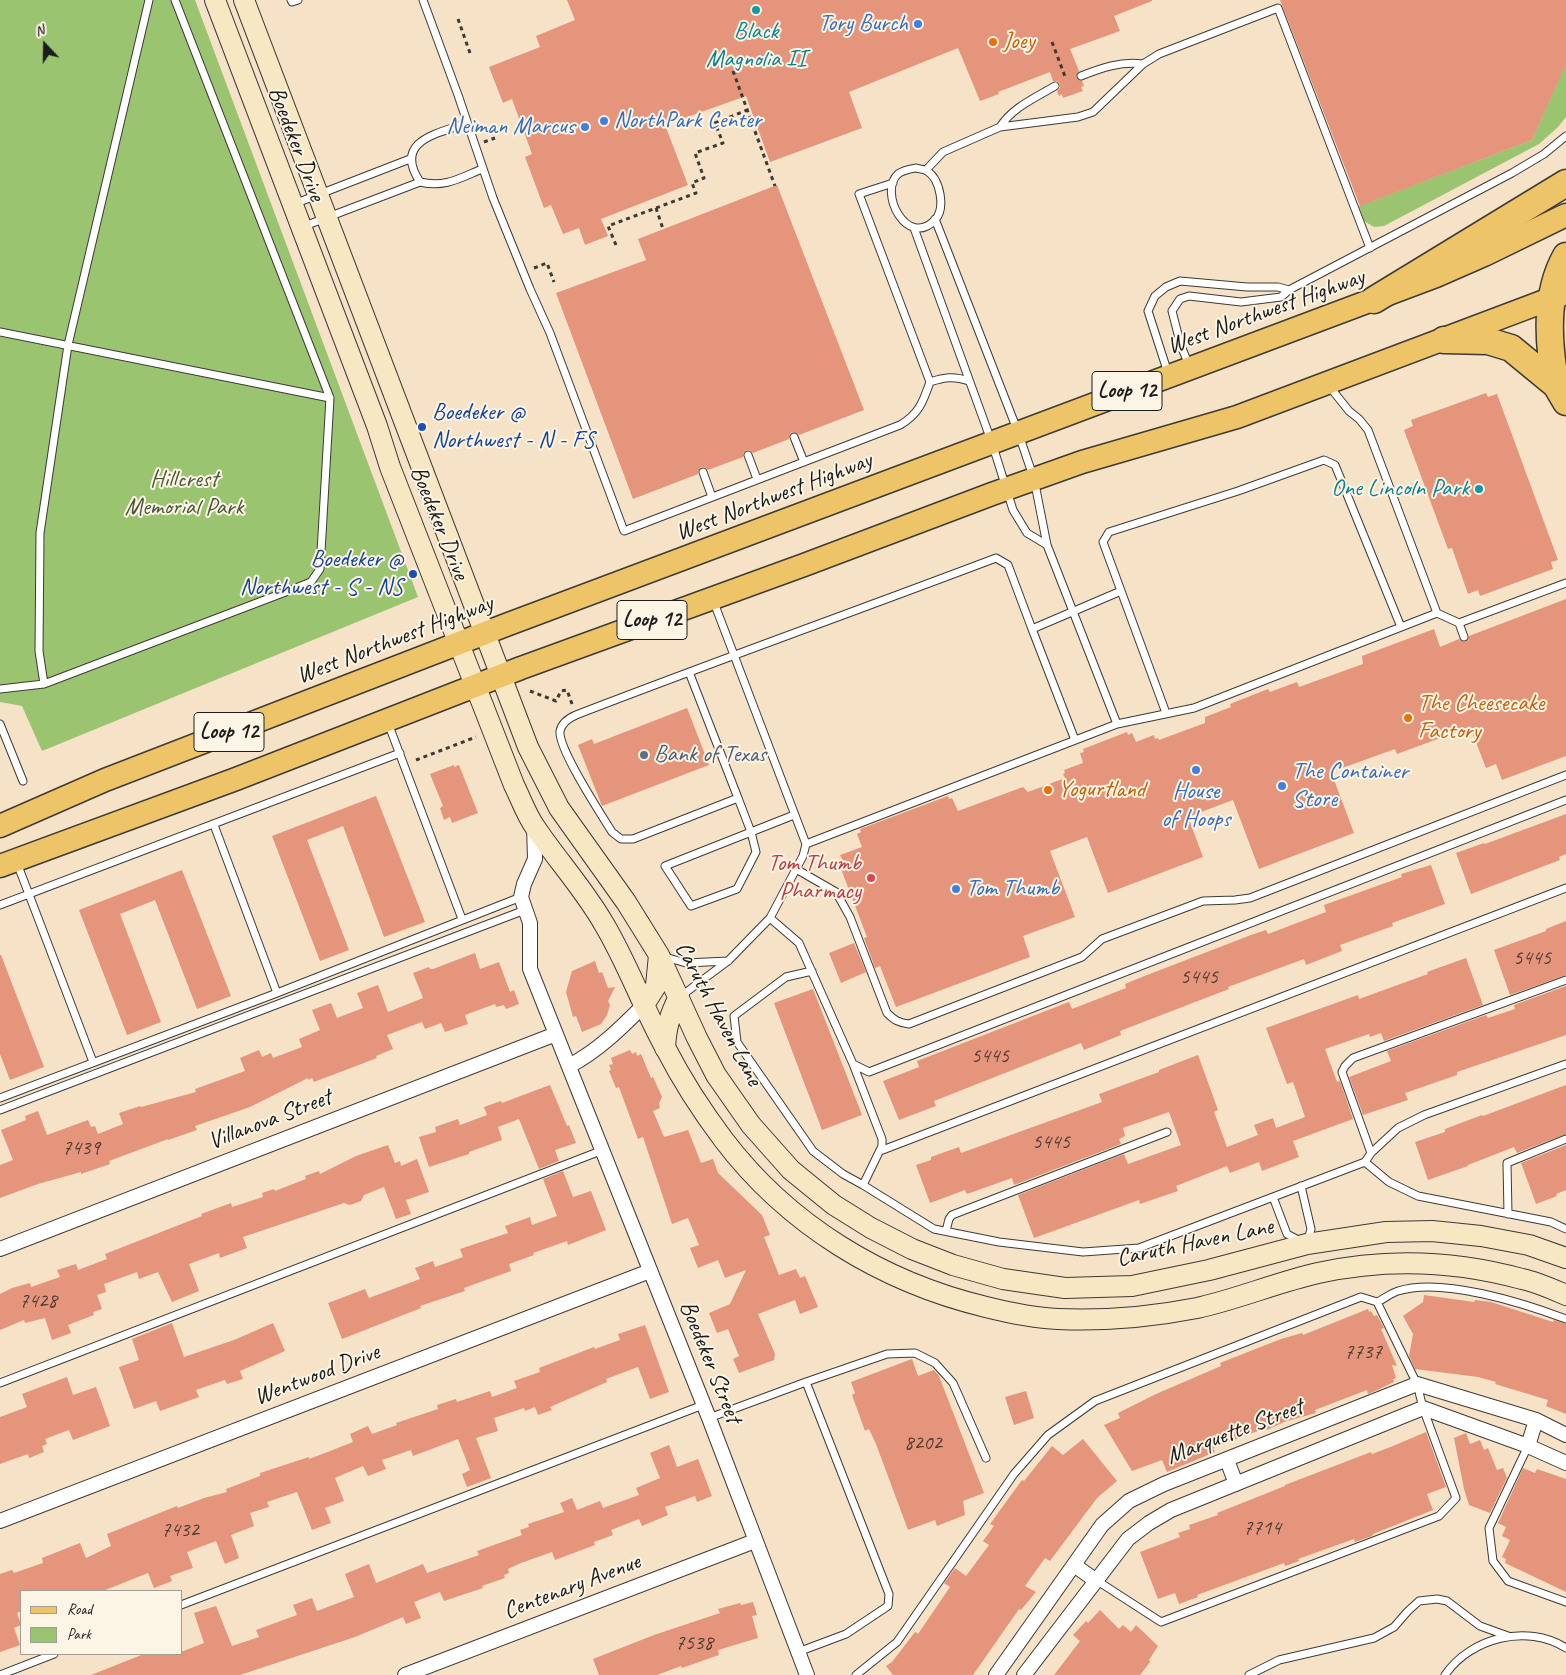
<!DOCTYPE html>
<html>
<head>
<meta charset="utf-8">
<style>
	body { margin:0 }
	#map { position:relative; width:1566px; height:1675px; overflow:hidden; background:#f5e2c7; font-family:Caveat,sans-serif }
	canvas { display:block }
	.legend { position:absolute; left:20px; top:1590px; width:162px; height:65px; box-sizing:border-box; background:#fcf5e5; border:1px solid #a29e95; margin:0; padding:6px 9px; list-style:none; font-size:15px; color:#1c1c1c }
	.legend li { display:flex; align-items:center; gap:10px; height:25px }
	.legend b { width:25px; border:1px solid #a29e95 }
	.north { position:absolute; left:20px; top:20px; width:50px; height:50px; -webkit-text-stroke:4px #fcf5e5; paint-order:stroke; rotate:339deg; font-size:14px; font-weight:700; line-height:20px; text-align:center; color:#1c1c1c }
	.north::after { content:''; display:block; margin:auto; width:18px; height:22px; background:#1c1c1c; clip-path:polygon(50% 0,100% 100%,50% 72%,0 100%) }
</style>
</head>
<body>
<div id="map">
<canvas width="1566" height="1675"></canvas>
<ul class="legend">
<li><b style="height:6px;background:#eec469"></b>Road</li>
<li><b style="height:14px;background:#9bc470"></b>Park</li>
</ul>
<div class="north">N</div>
</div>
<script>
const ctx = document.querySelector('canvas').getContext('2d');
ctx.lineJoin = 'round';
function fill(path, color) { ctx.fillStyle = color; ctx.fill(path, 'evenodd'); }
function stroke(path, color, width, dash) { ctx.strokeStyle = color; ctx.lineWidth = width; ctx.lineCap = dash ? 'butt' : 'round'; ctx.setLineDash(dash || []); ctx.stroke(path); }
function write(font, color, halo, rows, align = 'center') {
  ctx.font = font + ' Caveat,sans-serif'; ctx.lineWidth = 4; ctx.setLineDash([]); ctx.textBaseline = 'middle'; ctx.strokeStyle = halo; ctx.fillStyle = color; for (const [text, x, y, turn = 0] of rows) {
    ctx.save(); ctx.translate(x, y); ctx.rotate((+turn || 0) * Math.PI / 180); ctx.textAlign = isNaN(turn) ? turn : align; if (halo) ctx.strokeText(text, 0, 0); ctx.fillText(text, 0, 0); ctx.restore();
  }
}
const green = new Path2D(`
	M0,0H195L418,597L42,751L22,706L0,702Z
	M1566,63V117L1558,127L1539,144L1384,226L1374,227L1364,221L1359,206L1532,140Z`);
const building = new Path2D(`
	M567,0H1152V1L1114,16L1120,31L1070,49L1079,71L1076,77L1078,80L1082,81L1084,86L1081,87L1083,91L1063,98L1062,94L1059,96L1057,91L1060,88V84L1057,81H1053L1050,72L998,92L999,94L980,101L958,48L849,92L862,128L770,162L746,96L665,125L688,185L601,219L608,236L585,245L579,228L563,234L551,205L544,208L525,157L532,154L512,99L503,103L489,67L540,47L536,36L575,20Z
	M1280,0H1566V64L1532,140L1360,206Z
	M777,185L864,410L799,435L797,433L792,432L790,434L789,439L753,453L749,450H746L743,454V457L708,470L704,467H701L698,471V474L633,499L556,293L646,260L638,239Z
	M1486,393L1488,397L1497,394L1558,560L1551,562L1553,569L1480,596L1478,590L1468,594L1452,548L1448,549L1404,430L1413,426L1411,420Z
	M1566,599V756L1502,780L1496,764L1486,768L1470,727L1397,754L1395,749L1331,772L1354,833L1259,869L1233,800L1188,817L1203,857L1108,893L1087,837L1050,851L1075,917L1023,936L1030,957L896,1007L880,966L875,968L864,938L867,937L838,861L842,859L840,855L862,847L857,834L861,832L860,829L948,796L949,799L952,798L958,811L1023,787L1028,792L1065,778L1063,774L1065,773L1064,770L1083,763L1080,753L1084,752L1083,749L1127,732L1128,735L1132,733L1136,742L1154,735L1155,739L1158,738L1159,740L1205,723V717L1231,707L1230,704L1268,689L1270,692L1297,682L1299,687L1363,664L1362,656L1434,629L1440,647L1459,639L1465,642L1468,640L1469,636Z
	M687,708L709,765L602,806L578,745L592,739L594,744Z
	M454,765V767L459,765L478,813L452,823L450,817L444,820L440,808L443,806L430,774Z
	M376,796L425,922L384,937L343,826L307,840L349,950L320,961L272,836Z
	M1566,814V854L1559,857L1560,860L1471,894L1456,853L1484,843L1485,844Z
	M1431,865L1445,904L1392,923L1393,926L1340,945L1342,951L1306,965L1304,959L1228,987L1229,989L1120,1031L1121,1035L1084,1050L1081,1043L934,1101L936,1106L899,1120L883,1081L919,1067L917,1061L1069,1002L1072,1009L1126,988L1125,984L1142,977L1251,935L1266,930L1268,934L1326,912L1324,905L1402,877L1401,874Z
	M182,870L231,996L197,1009L155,900L120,914L161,1022L127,1035L79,910Z
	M1566,921V975L1510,995L1494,950L1546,931V929Z
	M854,943L866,972L841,983L829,953Z
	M475,953L480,969L499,962L510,992L514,990L519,1004L506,1009L504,1005L496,1007L495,1004L465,1015L468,1024L445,1032L441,1023L425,1029L422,1022L387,1035L393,1049L376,1056L377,1058L314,1082L312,1078L308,1080V1078L250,1107L195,1126L197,1130L168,1140V1139L109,1161L110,1164L81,1174V1172L38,1184L0,1198V1165L13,1160L1,1130L26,1120L25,1116L38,1111L47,1135L88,1120L91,1127L95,1126L98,1134L123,1124L119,1113L140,1106L141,1107L196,1092L195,1089L245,1071L240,1058L259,1050L262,1057L271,1053L273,1058L302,1047L299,1039L320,1030L312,1010L331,1003L337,1018L363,1008L357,993L378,985L388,1012L423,998L413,973L429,967L430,969H433Z
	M0,955H1L44,1067L10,1080L0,1054Z
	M1466,958L1483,1005L1384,1041L1381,1033L1370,1037L1369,1034L1325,1049L1337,1082L1340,1081L1353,1119L1293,1141L1299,1157L1262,1171L1259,1162L1230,1173L1227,1166L1176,1186L1178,1191L1140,1204L1139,1200L1034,1238L1018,1195L1124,1154L1128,1164L1181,1145L1169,1112L1123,1128L1125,1136L1119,1139L1121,1144L1014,1185L1012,1178L967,1194L965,1190L930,1203L916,1165L931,1160V1157L959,1147L961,1153L1102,1102L1099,1094L1159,1072V1070L1198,1055L1218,1110L1214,1112L1227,1147L1258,1135L1254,1125L1273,1118L1276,1128L1305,1117L1293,1082L1287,1084L1266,1028L1358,995L1359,999L1428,974L1427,972Z
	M595,961L599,973L602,972L608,988L615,987L608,1001L610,1005L607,1015L601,1024L582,1032L576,1016L573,1017L566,992L572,971Z
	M1566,986V1035L1457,1072V1075L1405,1093L1408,1100L1363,1115L1349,1077L1391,1061L1387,1051L1486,1015L1488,1018L1515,1009L1514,1005Z
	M813,989L862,1115L822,1130L774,1003Z
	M630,1050L632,1054L636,1052L637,1056L641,1054L651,1078L653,1077L662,1097L659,1103L660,1108L653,1111L664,1137L688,1130L701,1163L713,1159L718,1173L762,1215L770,1235L764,1237L779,1275L796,1269L800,1278L805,1276L818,1307L800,1314L795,1300L758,1314L775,1354L774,1360L739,1373L733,1359L739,1356L728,1329L717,1333L709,1313L730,1304L746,1270L725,1278L718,1260L698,1268L690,1248L699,1245L688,1218L672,1224L643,1137L638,1139L619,1087L616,1088L609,1071L611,1070L609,1065L613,1064L611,1058Z
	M550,1085L567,1126L569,1125L576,1143L555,1150L559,1161L539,1169L519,1119L498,1127L502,1140L469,1152V1154L429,1167L419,1137L436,1132L435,1127L458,1119L460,1125L487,1115L484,1107L501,1101L502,1103Z
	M1566,1085V1134L1517,1153L1514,1147L1468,1165V1166L1428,1180L1415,1142L1445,1132V1129L1482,1115L1483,1116Z
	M388,1145L395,1163L400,1161L401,1166L417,1159L429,1192L406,1200L411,1214L396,1219L384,1187L364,1195L361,1201L350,1205L344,1203L243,1237L247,1248L220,1258L219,1253L189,1264L199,1291L172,1302L158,1272L139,1279L137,1272L104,1284L106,1292L97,1295L102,1309L93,1312L94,1315L68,1325L71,1333L52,1340L45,1318L25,1323L24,1320L0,1330V1294L12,1288L30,1283L31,1287L60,1277L57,1270L76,1264L78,1270L107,1259L105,1254L202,1216L201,1214L231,1203L232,1207L263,1197L262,1193L274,1189L275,1191L306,1179L305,1176L319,1171L320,1174L356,1156Z
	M1566,1145V1190L1556,1194L1557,1196L1536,1204L1521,1163Z
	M563,1171L573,1197L591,1191L606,1230L568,1245L567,1241L533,1253L534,1255L509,1264L511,1271L464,1288L465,1291L420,1306L421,1308L342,1339L328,1303L365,1289L369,1298L420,1279L415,1268L433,1261L435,1267L463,1257L460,1249L508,1233L505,1226L530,1217L532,1225L557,1216L543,1179Z
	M1424,1295L1474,1302L1475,1300L1491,1302L1553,1322L1554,1320L1566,1324V1414L1546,1406L1548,1400L1495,1384L1496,1382L1478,1377L1415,1369L1409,1356L1413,1334L1403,1316L1423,1302Z
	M1368,1309L1369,1312L1371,1311L1374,1316L1377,1315L1384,1328L1381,1329L1397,1366L1392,1365L1396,1378L1393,1379L1394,1382L1375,1391L1368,1394L1367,1390L1315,1410L1316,1413L1284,1422L1267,1430L1266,1428L1228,1442L1213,1448L1215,1452L1167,1472L1162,1460L1132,1471L1104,1425L1120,1418L1118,1413L1156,1394L1221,1366L1220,1363L1281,1339L1302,1333L1303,1335Z
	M172,1323L184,1357L234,1340L273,1323L285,1351L240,1371L243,1379L227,1384L225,1380L196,1390L199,1397L160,1411L156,1401L134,1409L119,1367L139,1360L132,1339Z
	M645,1325L669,1392L650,1399L638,1367L606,1379L607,1382L550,1407L552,1410L538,1415L535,1407L525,1411L524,1408L494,1418L498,1431L476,1438L491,1478L467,1487L462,1474L470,1470L458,1439L413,1456L411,1450L382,1460L386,1469L368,1476L363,1466L335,1478L344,1501L325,1508L331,1523L312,1530L297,1492L267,1502L269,1507L250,1513L254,1526L231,1535L239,1558L225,1564L216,1541L187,1552L193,1568L170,1576L172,1581L154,1588L148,1573L103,1591H21V1611L17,1613L21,1625L14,1628L20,1645L0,1652V1574L12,1570L14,1573L43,1563L42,1558L80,1543L86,1558L111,1546L107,1534L177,1506L178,1508L204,1498L227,1492L226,1489L260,1476V1473L309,1457V1459L325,1453L353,1442L350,1434L368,1426L372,1434L397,1425L396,1423L438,1409L437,1405L456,1399L457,1402L490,1391L492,1397L517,1388L514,1381L540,1372L539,1368L594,1347L595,1349L620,1340L618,1334Z
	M912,1359L918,1376L934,1370L939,1376L984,1493L963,1501L965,1515L937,1526L935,1520L908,1530L876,1444L869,1429L865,1431L852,1395L855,1393L851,1382Z
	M67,1377L73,1395L96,1387L110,1426L73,1440L69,1430L45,1439L47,1444L42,1446L44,1452L29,1458L28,1454L0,1464V1417L27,1407L22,1394Z
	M1026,1391L1034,1418L1014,1425L1005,1397Z
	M1426,1432L1446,1487L1427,1494L1433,1510L1373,1534L1372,1536L1355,1542L1354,1539L1298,1559L1299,1561L1285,1566L1284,1563L1197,1595L1198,1597L1179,1604L1175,1593L1158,1599L1140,1552L1180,1537L1178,1533L1190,1529L1189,1525L1218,1515L1217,1513L1285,1486V1485L1371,1452L1372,1454L1393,1446Z
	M1466,1433L1470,1444L1480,1440L1484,1450L1488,1448L1497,1470L1503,1468L1507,1478L1490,1513L1469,1505L1464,1489L1454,1438Z
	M1083,1439L1117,1481L1097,1498L1050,1561L1045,1558L1025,1586L1036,1592L1021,1610L1019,1609L973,1675H893L886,1666L892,1662L915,1632L918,1634L950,1587L944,1583L955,1568L966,1576L989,1545L983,1541L994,1526L990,1524L1022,1480L1024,1481L1052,1446L1063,1455Z
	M669,1445L677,1467L698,1459L712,1496L697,1502L695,1496L665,1507L668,1515L642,1526L639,1519L611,1530L613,1535L594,1542L595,1545L555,1560L552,1552L521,1563L508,1569L509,1573L504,1575L505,1578L482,1586L483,1588L444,1601L440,1592L414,1602L421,1618L406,1624L403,1617L355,1637L240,1675H91L144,1654H181V1652L204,1643L194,1613L216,1606L232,1646L259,1637L256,1630L297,1615L293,1605L312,1598L317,1611L354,1597L345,1574L369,1564L376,1583L423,1564L427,1573L479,1555L477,1551L522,1535L520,1530L529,1527L528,1524L564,1512L560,1503L572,1498L577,1510L600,1501L603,1508L639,1495L636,1488L660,1478L650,1453Z
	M1523,1468L1535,1473L1537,1469L1566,1479V1592L1505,1563L1506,1559L1502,1557L1510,1540L1502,1536L1506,1527L1498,1523Z
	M753,1602L757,1615L752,1616L758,1638L718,1650L719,1655L682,1668L681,1666L657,1675H599L593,1659L654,1635L720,1613L718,1609L740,1603L741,1605Z
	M1100,1610L1119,1629L1123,1625L1131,1632L1136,1625L1158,1646L1149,1660L1150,1662L1140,1675H1054L1080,1641L1073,1635L1086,1621L1088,1623Z`);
const path = new Path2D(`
	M458,19L470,53
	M1052,42L1066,79
	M733,71L775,186
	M484,142L495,138
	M656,208L663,229
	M616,245L608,226L696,193L692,183L704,178L695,153L723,143L715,123L747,110
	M534,268L547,263L554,282
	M530,691L556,701L561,691L567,690L572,704
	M416,760L476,737`);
const service = new Path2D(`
	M291,0L292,2L298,0
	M423,0L458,95L493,198L530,289L550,333L624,531L900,425C919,414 923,402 930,382L859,194L893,183
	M1081,76C1101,68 1121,61 1143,64
	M467,123C436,134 393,141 420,182C445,188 460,178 482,169
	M1000,127C1013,107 1035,98 1055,86
	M916,168C919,169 924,169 927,171C940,179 946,208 935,220C907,249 878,192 898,174C903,170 910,169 916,168Z
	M926,170L943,152L1000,127L1078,117L1093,112L1143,64L1159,54L1278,8L1370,248
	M294,204L410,159
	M935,219L1018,432L1034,479L1047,545L1117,724
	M302,227L420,182
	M914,228L992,443L1013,510L1027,533L1047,545
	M1289,290L1512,173L1544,154L1566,136
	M0,332L330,398
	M1168,373L1148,311L1155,296L1166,287L1180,281L1247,287H1278L1289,290L1281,297L1241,302L1189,296L1180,299L1172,311L1181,346L1189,365
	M930,382C945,377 954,376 969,381
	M1329,386L1349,411L1359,419L1368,430L1437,613
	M794,437L804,462
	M748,455L757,479
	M703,472L712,497
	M1459,623L1464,637
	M1032,629L1075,740
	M689,672L738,798L633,839H621L612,832C601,814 558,749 560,731C562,722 569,718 576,715C716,661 856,611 996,558L1008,565L1032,629L1121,591
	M44,684L39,651L40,533L68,345L149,0
	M0,689L44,684L296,588L311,582L320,569L330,398L175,0
	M1166,713L1103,542L1109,532L1238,491L1324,460L1335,465L1401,627
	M388,723L462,919
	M0,724L23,781
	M738,798L751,832L756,852L737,889L691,906L665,866L794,815
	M214,825L277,993
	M806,844L1117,724L1194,708L1437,613L1459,623L1566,583
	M17,863L93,1062
	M796,869L836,892L850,917L887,1013C894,1020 899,1023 909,1024L1082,957L1102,939L1203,901L1235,900L1250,898L1566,775
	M0,905L400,753
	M770,918L799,943L853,1064L869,1072L1566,800
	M665,957L686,963L728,961
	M812,971L786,977L734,1016L737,1042L813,1151L843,1174L863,1185L934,1229L999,1242L1083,1252L1139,1248L1365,1162L1389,1182L1418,1196L1551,1222L1566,1229
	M681,996L728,961L770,918L803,856L806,844L713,600
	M853,1064L882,1139V1146L863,1185
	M0,1098L277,993L521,897
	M0,1110L525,910
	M880,1151L1566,888
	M1371,1153L1398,1128L1424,1115L1566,1064
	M1365,1162L1371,1153L1342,1072L1345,1066L1353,1058L1566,980
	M1301,1186L1311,1229L1308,1240
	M1273,1197L1287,1234L1300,1241
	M1508,1214L1507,1163L1566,1139
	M946,1231L949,1219L952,1215L1167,1132
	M1377,1302C1384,1299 1391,1293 1398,1291C1442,1277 1523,1303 1566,1319
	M806,1382L887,1354L915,1353L935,1363L953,1383L986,1458
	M0,1383L603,1150
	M709,1418L806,1382L889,1594L888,1606L846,1634L798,1652
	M1528,1446L1489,1528L1493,1561L1508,1581L1566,1602
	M181,1605L703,1405
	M0,1675L54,1654
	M856,1675L897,1642L1014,1474L1048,1435L1095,1401L1361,1297L1377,1302L1417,1384L1423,1408L1456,1498L1439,1516L1161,1622L1096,1580
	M1249,1675L1279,1660L1374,1638L1394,1627L1408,1611L1419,1601L1437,1599L1447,1601L1480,1626L1508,1636
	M1445,1675C1470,1638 1527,1623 1566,1648`);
const minor = new Path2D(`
	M534,825L535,859L524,884L521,897L530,923V969L709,1418L807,1675
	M569,1066C598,1051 622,1027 644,1005
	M0,1249L556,1034
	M1528,1446L1536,1420
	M1227,1460L1236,1484
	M0,1521L650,1271
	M1074,1565L1095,1580
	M405,1675L755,1541
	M996,1675L1102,1525L1129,1501L1164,1484L1417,1384L1536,1420L1566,1435
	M1024,1675L1128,1539L1149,1523L1171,1510L1423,1408L1528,1446L1566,1463`);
const secondary = new Path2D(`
	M215,0L377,426L390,467L514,785C521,799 526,814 535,827C557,860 584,889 604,924C628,964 643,1008 666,1049C682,1080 702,1111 723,1139C788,1225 882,1282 986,1307C1010,1313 1034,1318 1058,1319C1105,1321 1151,1317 1197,1308C1238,1299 1278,1282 1318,1273C1386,1258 1456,1261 1522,1279C1537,1282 1552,1289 1566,1295
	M244,0L528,747L559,808L626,902L659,955L697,1038L716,1075L751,1125L791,1170L834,1205L871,1228L912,1249L953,1265L1003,1279L1065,1288L1132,1286L1209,1270L1307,1244L1386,1232L1432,1231L1481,1236L1529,1245L1566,1258
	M644,1005L656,986L659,955
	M665,1048C666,1028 670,1014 679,997`);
const primary = new Path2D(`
	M0,826L105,780L506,625L1436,276L1484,255L1566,215
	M0,866L236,779L521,668L804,565L992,494L1082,462L1237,417L1566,293`);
const motorway = new Path2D(`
	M1374,300L1566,183
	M1444,340L1488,341L1511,348L1556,385L1566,402
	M1556,385C1548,344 1544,295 1566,256`);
const markers = [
	[756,10,5,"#0f9aa8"],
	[918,24,5,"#3f7fe0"],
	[993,42,5,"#e8710a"],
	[604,121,5,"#3f7fe0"],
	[585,127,5,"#3f7fe0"],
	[422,427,5,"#1a4fb4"],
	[1479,489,5,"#0f9aa8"],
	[413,574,5,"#1a4fb4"],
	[1408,718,5,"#e8710a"],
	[644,755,5,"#5c6f8a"],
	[1196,770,5,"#3f7fe0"],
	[1282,786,5,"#3f7fe0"],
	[1048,790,5,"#e8710a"],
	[871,878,5,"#e0444e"],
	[956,889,5,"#3f7fe0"]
];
const numberNames = [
	["5445",1532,958],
	["5445",1199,977],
	["5445",990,1056],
	["5445",1051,1142],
	["7439",81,1148],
	["7428",38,1301],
	["7737",1363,1352],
	["8202",923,1443],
	["7714",1262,1528],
	["7432",180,1530],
	["7538",694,1643]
];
const shields = [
	[1127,391,70],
	[652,620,70],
	[229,732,70]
];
const shieldNames = [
	["Loop 12",1127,391],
	["Loop 12",652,620],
	["Loop 12",229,732]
];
const shopNames = [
	["Tory Burch",908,24,"right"],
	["NorthPark Center",614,121],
	["Neiman Marcus",575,127,"right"],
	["The Container",1292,772],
	["Store",1292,800],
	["House",1196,792,"center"],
	["of Hoops",1196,820,"center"],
	["Tom Thumb",966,889]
];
const cultureNames = [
	["Black",756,32],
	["Magnolia II",756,60],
	["One Lincoln Park",1469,489,"right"]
];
const foodNames = [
	["Joey",1003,42],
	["The Cheesecake",1418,704],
	["Factory",1418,732],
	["Yogurtland",1058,790]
];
const streetNames = [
	["Boedeker Drive",296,144,69],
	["West Northwest Highway",1266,312,-20],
	["West Northwest Highway",774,497,-21],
	["Boedeker Drive",439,523,68],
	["West Northwest Highway",395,640,-21],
	["Caruth Haven Lane",718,1014,62],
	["Villanova Street",270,1120,-21],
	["Caruth Haven Lane",1195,1243,-12],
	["Boedeker Street",710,1362,68],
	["Wentwood Drive",317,1375,-21],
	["Marquette Street",1235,1432,-21],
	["Centenary Avenue",572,1587,-21]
];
const transitNames = [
	["Boedeker @",432,413],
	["Northwest - N - FS",432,441],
	["Boedeker @",403,560,"right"],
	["Northwest - S - NS",403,588,"right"]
];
const parkNames = [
	["Hillcrest",184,480],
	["Memorial Park",184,508]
];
const serviceNames = [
	["Bank of Texas",654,755]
];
const healthNames = [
	["Tom Thumb",861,864],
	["Pharmacy",861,892]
];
fill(green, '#9bc470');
fill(building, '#e4957b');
stroke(service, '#3d3a36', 9);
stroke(minor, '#3d3a36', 16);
stroke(secondary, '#3d3a36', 22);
stroke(primary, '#3d3a36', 25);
stroke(motorway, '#3d3a36', 29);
stroke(path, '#3d3a36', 3, [4, 4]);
stroke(service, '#fff', 7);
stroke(minor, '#fff', 14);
stroke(secondary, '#f8e7c3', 20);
stroke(primary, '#eec469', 22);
stroke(motorway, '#eec469', 26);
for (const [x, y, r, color] of markers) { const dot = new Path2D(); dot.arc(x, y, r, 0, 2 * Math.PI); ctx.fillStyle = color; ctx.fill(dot); stroke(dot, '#fcf5e5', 2); }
write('21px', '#4e3a34', null, numberNames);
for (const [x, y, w] of shields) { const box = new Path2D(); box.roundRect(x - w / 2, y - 19.5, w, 39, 4); ctx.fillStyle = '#fcf5e5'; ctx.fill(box); stroke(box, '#1c1c1c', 1); }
write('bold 22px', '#1c1c1c', null, shieldNames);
write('24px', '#366cbe', '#fcf5e5', shopNames, 'left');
write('24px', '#0d838f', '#fcf5e5', cultureNames);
write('24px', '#c56008', '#fcf5e5', foodNames, 'left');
write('24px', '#1c1c1c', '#fcf5e5', streetNames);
write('24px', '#164399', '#fcf5e5', transitNames, 'left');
write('24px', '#485739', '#fcf5e5', parkNames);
write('24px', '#4e5e75', '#fcf5e5', serviceNames, 'left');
write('24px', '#be3a42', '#fcf5e5', healthNames, 'right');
</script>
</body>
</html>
